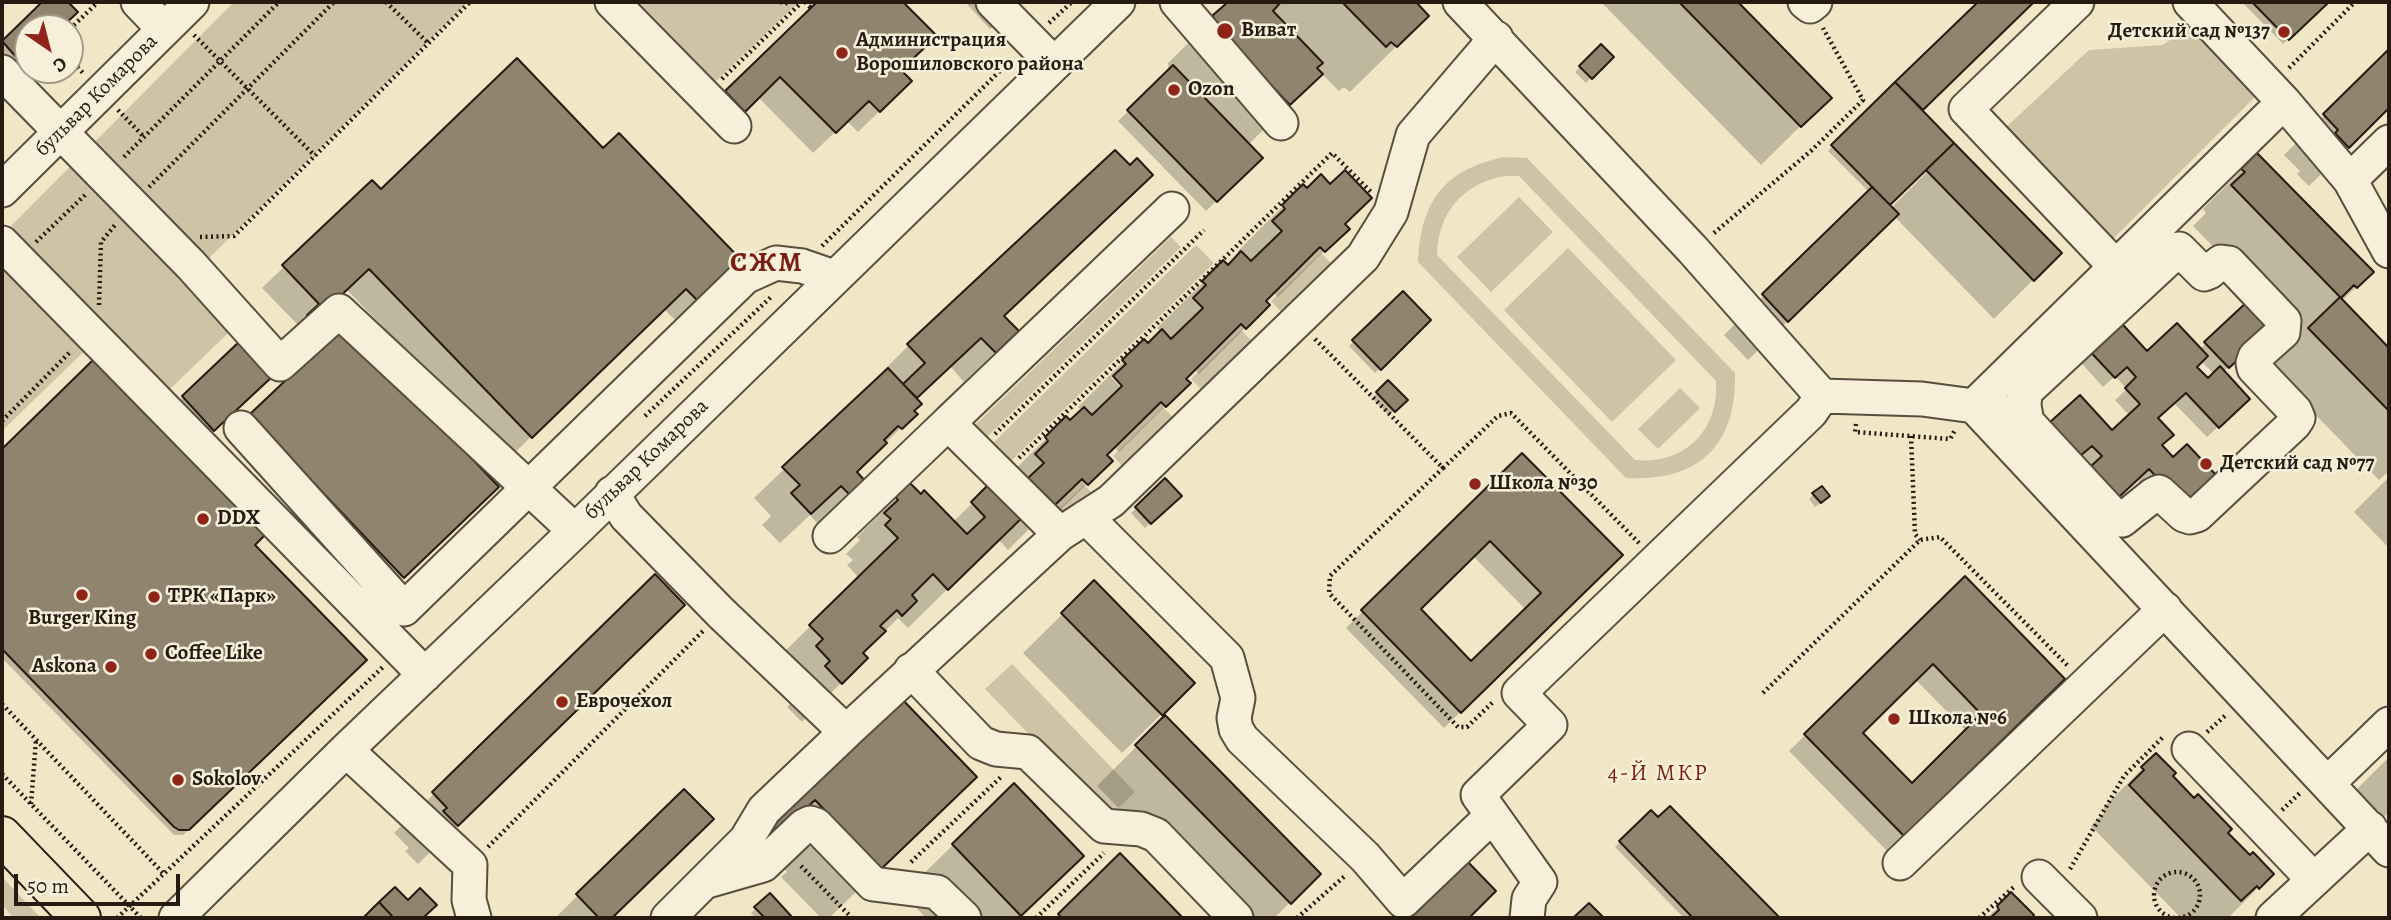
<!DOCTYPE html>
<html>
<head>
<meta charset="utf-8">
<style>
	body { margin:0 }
	#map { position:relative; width:2391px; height:920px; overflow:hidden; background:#f1e6c6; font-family:Alegreya,serif }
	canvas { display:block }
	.frame { position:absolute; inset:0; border:4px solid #271a11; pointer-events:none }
	.north { position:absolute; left:14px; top:14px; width:70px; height:70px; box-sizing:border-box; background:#f6efda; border:2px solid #a39a8a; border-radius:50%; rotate:145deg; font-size:19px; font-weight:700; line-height:28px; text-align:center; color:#271a11 }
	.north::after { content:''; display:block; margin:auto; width:24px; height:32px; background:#8f2418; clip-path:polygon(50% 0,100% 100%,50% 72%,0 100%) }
	.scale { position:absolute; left:14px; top:874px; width:166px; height:32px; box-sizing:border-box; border:4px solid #271a11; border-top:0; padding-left:9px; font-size:21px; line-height:24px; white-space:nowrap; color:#271a11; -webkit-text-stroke:5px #f6efda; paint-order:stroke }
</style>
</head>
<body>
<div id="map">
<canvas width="2391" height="920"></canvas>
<div class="frame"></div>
<div class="north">С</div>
<div class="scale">50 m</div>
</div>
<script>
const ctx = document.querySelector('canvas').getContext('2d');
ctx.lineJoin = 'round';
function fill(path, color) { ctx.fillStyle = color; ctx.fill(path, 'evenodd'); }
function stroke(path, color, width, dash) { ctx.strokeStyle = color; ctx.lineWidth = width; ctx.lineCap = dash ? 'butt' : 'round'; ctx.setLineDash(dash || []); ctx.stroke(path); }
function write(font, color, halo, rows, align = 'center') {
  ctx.font = font + ' Alegreya,serif'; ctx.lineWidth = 5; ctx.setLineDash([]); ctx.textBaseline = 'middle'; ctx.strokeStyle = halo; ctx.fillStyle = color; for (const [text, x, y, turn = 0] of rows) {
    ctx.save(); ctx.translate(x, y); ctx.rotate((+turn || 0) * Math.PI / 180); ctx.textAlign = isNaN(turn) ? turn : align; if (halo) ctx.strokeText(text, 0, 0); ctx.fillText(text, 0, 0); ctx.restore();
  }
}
const green = new Path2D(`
	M234,2H468L202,265L249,313L167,392L106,330L2,431V235Z
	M601,2H799L697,99Z
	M2190,25L2258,94L2110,242L2003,130L2089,50L2163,45Z
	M1504,157L1527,158L1735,373C1737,446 1698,482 1626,478L1418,262C1421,202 1443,170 1504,157ZM1505,176H1519L1716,381C1719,431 1684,465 1635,460L1437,255C1438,213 1463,183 1505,176Z
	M1519,197L1553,232L1491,292L1457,257Z
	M1171,237L1181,247L987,437L975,425Z
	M1196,245L1214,263L1011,461L993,443Z
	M1568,248L1676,360L1612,422L1504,310Z
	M1321,253L1334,266L1284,315L1271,301Z
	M1241,330L1255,344L1204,392L1191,379Z
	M1680,388L1700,408L1658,449L1638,429Z
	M1163,407L1176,421L1126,470L1113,456Z
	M1084,485L1095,496L1064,514L1059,509Z
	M1012,664L1135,792L1109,817L985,689Z
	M2,877L41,918H14L2,905Z`);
const shadow = new Path2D(`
	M45,2H66L76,12L59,28H28V59L6,80L2,76V44Z
	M819,2H901L934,36L899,71L888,103L858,132L847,121L813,153L758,97L722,132L705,114Z
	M965,2H1018L990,29Z
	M1230,2H1413L1427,16L1350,92L1344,87L1339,91L1321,73L1248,145L1260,158L1206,211L1118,121L1169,72L1168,63Z
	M1601,2H1736L1829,98L1761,165Z
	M1980,2H2032L1921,111L2060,253L1994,319L1894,216L1748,360L1724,335L1869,192L1828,151ZM1927,167L1929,170L1891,208L1888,205Z
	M2242,2H2324L2325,3L2283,44Z
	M1601,46L1612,57L1586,83L1575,72Z
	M2389,52V107L2309,186L2297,174L2300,171L2284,155Z
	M603,151L745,266L682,327L664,309L509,458L346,289L299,326L262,288L372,182L381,192Z
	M2257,155L2371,272L2342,301L2389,350V471L2379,480L2270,368L2301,337L2193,226L2206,213L2203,209Z
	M1303,186L1347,228L1278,297L1273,292L1264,301L1268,305L1199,374L1194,369L1184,379L1188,383L1119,452L1114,447L1105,456L1110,461L1041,529L1035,523L1008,550L998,539L908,628L898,618L862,654L866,658L802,722L787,707L792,702L771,665L859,578L847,565L853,560L846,554L860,540L857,537L909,485L953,522L998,478L1002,482L1066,419L1070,422L1082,410L1078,407L1144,341L1148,345L1161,332L1157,328L1223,263L1228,267L1240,255L1237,252ZM1114,375L1130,391L1127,394L1111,377Z
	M1403,294L1429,320L1375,373L1349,346Z
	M2249,302L2271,326L2223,372L2237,409L2207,437L2174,403L2157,419L2171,515L2137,479L2107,507L2040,435L2112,432L2130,416L2115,400L2127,389L2115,376L2103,387L2075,356L2085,346L2147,354L2200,349ZM2201,361L2214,374L2208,381L2195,367Z
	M1003,317L1016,331L964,382L950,366L915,399L912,411L915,414L855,473L863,482L819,525L810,515L780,543L762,525L771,516L754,498L880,377L879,375L909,345Z
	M241,343L272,375L209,435L178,402Z
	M94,362L253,545L364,660L183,835H174L2,658V452Z
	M1388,383L1405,400L1389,415L1372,398Z
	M228,438L475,508L381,598Z
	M1522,455L1620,555L1444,728L1346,628ZM1473,556L1526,610L1471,663L1418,609Z
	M2389,477V548L2354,512Z
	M1165,481L1179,496L1145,528L1131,513Z
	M1814,494L1823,501L1815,507L1809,499Z
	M655,577L643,644L418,864L405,851L409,848L394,833Z
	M1965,579L2063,679L1887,851L1789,751ZM1915,679L1966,731L1911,785L1861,733Z
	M1094,583L1193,683L1122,753L1023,653Z
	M900,699L924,826L829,918H821L781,877L787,872L764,848L720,874Z
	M1165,718L1319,874L1274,918H1227L1097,786Z
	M2156,755L2170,776L2250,858L2272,874L2228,918H2181L2091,826L2106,811L2103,808Z
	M2389,757V812L2376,825L2349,797Z
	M684,791L672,858L611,918H555Z
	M1670,808L1777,918H1684L1615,847L1651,812L1658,820Z
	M953,845L1082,856L1019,918H926L903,894Z
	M1120,856L1181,918H1056L1059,915Z
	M2011,894L2030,918H1987Z
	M770,895L789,917L788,918H756L751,913Z`);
const building = new Path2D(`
	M42,2H68L78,12L61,28H28V61L23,65L2,41Z
	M817,2H903L937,36L901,70L912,81L880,112L869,101L836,133L780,77L745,112L725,91Z
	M1228,2H1281L1273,11L1323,63L1317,68L1323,74L1290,105L1215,27L1213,15Z
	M1342,2H1416L1429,16L1397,47L1391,42L1386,47Z
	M1679,2H1738L1832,98L1801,127Z
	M1978,2H2034L1923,110L1895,82Z
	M2252,2H2327L2328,3L2289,40Z
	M1601,44L1614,57L1592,79L1579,66Z
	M2389,49V108L2349,148L2335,133L2338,130L2323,114Z
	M517,58L603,148L619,133L747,266L704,307L686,289L532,438L369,269L313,322L307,315L319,304L282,265L372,180L381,189Z
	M1173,65L1263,158L1217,202L1127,110Z
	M1895,82L1954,143L1890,205L1831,145Z
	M1954,143L2062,253L2034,281L1926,170Z
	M1115,150L1130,165L1137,158L1153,175L1004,316L1019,331L996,353L981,338L917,398L903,384L925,363L907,344Z
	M2257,153L2374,272L2357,288L2354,285L2341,298L2389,348V411L2308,328L2340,297L2231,185L2245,172L2241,169Z
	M1345,170L1372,198L1345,224L1350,229L1325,252L1320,247L1266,301L1270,305L1246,329L1241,324L1186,379L1191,383L1166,407L1161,402L1107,455L1113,461L1088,485L1082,479L1055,505L1028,478L1044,463L1035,454L1048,441L1045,437L1066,416L1070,420L1084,407L1092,415L1122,386L1113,376L1126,364L1122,360L1144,339L1148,343L1162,329L1171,339L1203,308L1193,298L1206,285L1202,281L1223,260L1228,265L1241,251L1251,261L1282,231L1272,221L1285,209L1282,205L1303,184L1307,188L1321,174L1330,184Z
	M1872,187L1899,214L1788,322L1762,294Z
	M1403,291L1431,320L1381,370L1352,340Z
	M2249,300L2274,326L2229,368L2204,342Z
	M2115,316L2147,351L2177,323L2208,356L2197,367L2208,378L2220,366L2250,399L2219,428L2186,393L2158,418L2174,435L2162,445L2173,457L2187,444L2216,475L2183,506L2149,469L2118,498L2090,467L2102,456L2092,446L2080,456L2049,423L2080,395L2112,430L2140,404L2125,388L2136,377L2127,367L2115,378L2084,345Z
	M344,325L499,487L404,578L249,415Z
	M241,340L274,375L214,431L182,396Z
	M94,359L265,535L255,545L367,660L189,830H179L174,827L2,649V449Z
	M888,368L922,404L914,411L918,414L902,429L898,426L884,440L887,443L857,472L866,482L851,496L841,486L811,514L791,493L800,485L782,467Z
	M1388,380L1408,400L1395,412L1376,392Z
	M1522,453L1623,555L1461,713L1361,610ZM1490,541L1541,593L1471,661L1421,609Z
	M998,475L1031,509L948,590L933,574L912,595L917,601L902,616L897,610L880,626L886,631L863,653L868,658L842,684L825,666L830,661L816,646L823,639L809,625L898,538L885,525L891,519L884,513L898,500L895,496L909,482L921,494L924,490L967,534L985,517L971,502Z
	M1165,478L1182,496L1151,524L1135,507Z
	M1822,486L1830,496L1821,503L1812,493Z
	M655,574L685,605L458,826L443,811L447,808L432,792Z
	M1965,576L2065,679L1904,836L1804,734ZM1933,664L1981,714L1912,783L1863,733Z
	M1094,580L1195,683L1164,714V717L1061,613Z
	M900,697L977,777L876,874L830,826L835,821L815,800L779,834L768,823Z
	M1165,715L1321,874L1291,904L1135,745Z
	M2156,753L2176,773L2173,776L2194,798L2198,794L2232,829L2228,833L2250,855L2253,852L2274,874L2259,889L2257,886L2241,901L2129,785L2144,770L2141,767Z
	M1014,783L1084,856L1021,916L952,844Z
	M684,789L714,819L612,918H599L576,894Z
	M1670,806L1780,918H1693L1619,841L1651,810L1658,817Z
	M1120,853L1183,918H1062L1058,914Z
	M1467,861L1496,891L1469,918H1408Z
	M395,887L408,900L420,888L437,905L424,917L425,918H390L392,916L379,902Z
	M2011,892L2034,915L2032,918H1990L1999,910L1997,906Z
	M770,893L792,917L790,918H765L754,907Z
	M379,902L392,916L390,918H363Z
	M1589,903L1604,918H1573Z`);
const path = new Path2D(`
	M386,2L428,43
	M781,2L784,5L787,2
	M805,2L811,8
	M1049,23L1072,2
	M70,29L98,2
	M194,35L315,156
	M70,59L83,73
	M2289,68L2355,2
	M722,79L802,2
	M118,110L144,137
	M124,157L279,2
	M149,187L334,2
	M1714,233L1812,150L1863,100L1823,28
	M200,237L234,236L470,2
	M36,242L85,195
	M822,246L1012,59
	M99,305L101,242L115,225
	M1315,339L1443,468L1330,576L1329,593L1458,727H1467L1494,701
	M645,416L771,297
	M2,421L71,351
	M1856,424L1855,432L1950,439L1955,430
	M995,434L1204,230
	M1911,436L1915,534L1920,540
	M1019,458L1332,153L1371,192
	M1443,468L1498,416L1511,413L1639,543
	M1763,693L1920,540L1940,537L2068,666
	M2,704L164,874
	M2207,732L2227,714
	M2,774L141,918
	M31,804L36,740
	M2282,810L2301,792
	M488,847L704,630
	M911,862L1002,776
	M801,866L852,918
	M2070,869L2124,776L2163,737
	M2154 895a23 23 0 1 1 46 0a23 23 0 1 1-46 0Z
	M117,918L383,667
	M1036,918L1104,853
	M1297,918L1346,875
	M1979,918L2015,886`);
const minor = new Path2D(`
	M138,2L164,29
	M612,2L734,126
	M993,2L1054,64
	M1177,2L1281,123
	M1460,2L1693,250L1822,396L1922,399L1974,406L2389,850
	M1805,2L1810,6L1815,2
	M2077,2L1966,109L2116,267
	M2190,2L2284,102L2350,180L2389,251
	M2,72L191,265L280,364L339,311L575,531
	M2350,180L2389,142
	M2,190L192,2
	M2,243L425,675
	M1974,406L2284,102
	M948,423L1172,209
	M1992,425L2024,406L2025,392L2179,249L2204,274L2209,272L2221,262L2229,263L2284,321L2283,332L2255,357L2253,363L2254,368L2295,411L2298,418L2294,424L2197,515L2190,517L2184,515L2159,492L2153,495L2122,520L2116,518L2027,422L2024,406
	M241,428L404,609L745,277L776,263L802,266L834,277
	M612,493L626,516L721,613L846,732L1060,534L1111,501L1363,257L1391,212L1413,135L1496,38
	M1086,517L1227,658L1238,698L1234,718L1236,729L1242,739L1365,857L1403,901L1492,816
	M830,536L948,423L1060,534
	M911,670L981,743L996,749L1028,752L1104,826L1141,829L1156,835L1236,918
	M2189,749L2314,880
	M346,750L470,865L469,900L474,918
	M2328,783L2389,724
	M1900,863L2165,609
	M2039,877L2080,918
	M704,882L763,865L804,826L810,823L816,825L873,884L937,892L964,918
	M176,918L346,750L575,531L1118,2
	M668,918L746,840L764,810L846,732
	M1527,918L1529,899L1540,882L1478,795L1550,725L1519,693L1811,412L1822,396
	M2273,918L2370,828`);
const major = new Path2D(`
	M2,836L81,918`);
const markers = [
	[1225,31,9,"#8f2418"],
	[2284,32,7,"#8f2418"],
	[842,53,7,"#8f2418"],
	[1174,90,7,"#8f2418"],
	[2206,464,7,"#8f2418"],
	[1475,484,7,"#8f2418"],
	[203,519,7,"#8f2418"],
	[82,595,7,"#8f2418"],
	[154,597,7,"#8f2418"],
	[151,654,7,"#8f2418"],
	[111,667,7,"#8f2418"],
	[562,702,7,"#8f2418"],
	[1894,719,7,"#8f2418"],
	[178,780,7,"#8f2418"]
];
const poiNames = [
	["Виват",1241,31],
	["Детский сад №137",2270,32,"right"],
	["Администрация",856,41],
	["Ворошиловского района",856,65],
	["Ozon",1188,90],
	["Детский сад №77",2220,464],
	["Школа №30",1489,484],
	["DDX",217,519],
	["ТРК «Парк»",168,597],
	["Burger King",82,619,"center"],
	["Coffee Like",165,654],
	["Askona",97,667,"right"],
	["Еврочехол",576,702],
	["Школа №6",1908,719],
	["Sokolov",192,780]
];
const streetNames = [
	["бульвар Комарова",97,96,-45],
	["бульвар Комарова",647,460,-44]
];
const neighbourhoodNames = [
	["4-Й МКР",1658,774]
];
const districtNames = [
	["СЖМ",767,264]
];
fill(green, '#cfc3a7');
fill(shadow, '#0003');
fill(building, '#90846f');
stroke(building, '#271a11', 2);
stroke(minor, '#5a4d3e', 37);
stroke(major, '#271a11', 42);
stroke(path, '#271a11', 4.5, [2, 3.5]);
stroke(minor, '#f6efda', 33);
stroke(major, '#f1e6c6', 38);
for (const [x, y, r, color] of markers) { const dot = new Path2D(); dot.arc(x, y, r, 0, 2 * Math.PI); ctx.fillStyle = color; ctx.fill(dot); stroke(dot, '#f6efda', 2.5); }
write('bold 21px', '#271a11', '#f6efda', poiNames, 'left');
write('21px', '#271a11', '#f6efda', streetNames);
ctx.letterSpacing = '2px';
write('23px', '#7a1f14', '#f6efda', neighbourhoodNames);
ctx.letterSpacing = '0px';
ctx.letterSpacing = '2px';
write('bold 28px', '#7a1f14', '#f6efda', districtNames);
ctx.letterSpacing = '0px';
</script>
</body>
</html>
